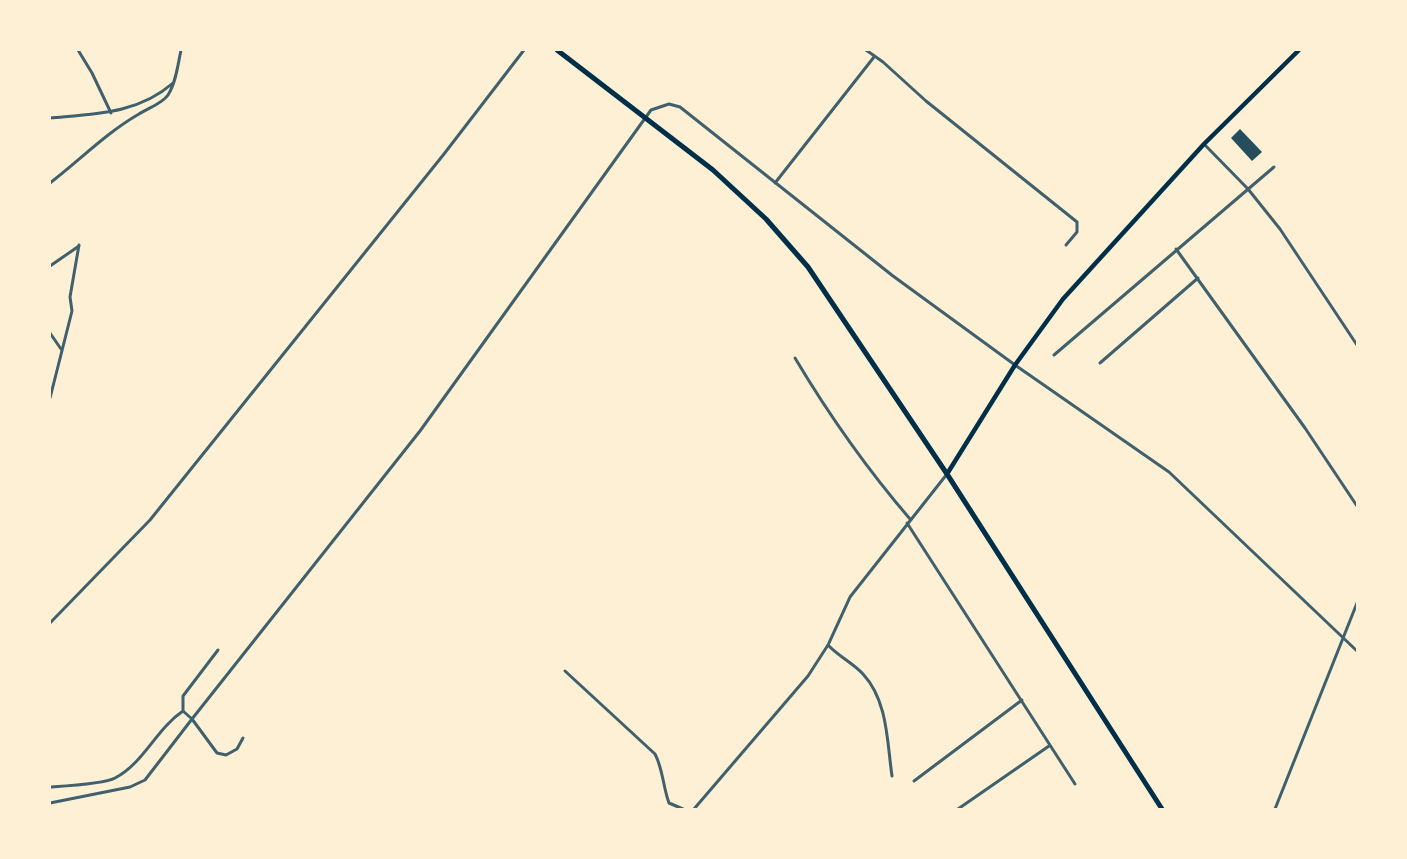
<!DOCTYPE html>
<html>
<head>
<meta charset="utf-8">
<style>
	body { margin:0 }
	#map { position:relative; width:1407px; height:859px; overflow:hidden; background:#fdf0d5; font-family:Barlow,sans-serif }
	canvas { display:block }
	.frame { position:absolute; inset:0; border:51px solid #fdf0d5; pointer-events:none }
</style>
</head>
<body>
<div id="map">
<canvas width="1407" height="859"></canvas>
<div class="frame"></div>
</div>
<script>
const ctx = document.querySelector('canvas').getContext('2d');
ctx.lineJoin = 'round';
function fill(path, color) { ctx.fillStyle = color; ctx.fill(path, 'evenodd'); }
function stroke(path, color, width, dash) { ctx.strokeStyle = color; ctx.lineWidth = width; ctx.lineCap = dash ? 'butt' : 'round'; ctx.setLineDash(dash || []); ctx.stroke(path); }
const building = new Path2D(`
	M1240,129L1262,152L1252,161L1231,138Z`);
const minor = new Path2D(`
	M78,50L92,73L111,113
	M866,50L883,62L926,101L1077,222V232L1066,245
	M50,118C94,114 138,114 173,83
	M1204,144L1248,189L1280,229L1357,345
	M50,183C80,160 106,133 139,114C148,108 162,104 168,95C176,83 178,64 181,50
	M775,183L874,57
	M1176,249L1305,428L1357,506
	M50,266L79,246
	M50,333L61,349
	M1054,355L1274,167
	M795,358C829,415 867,469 910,519
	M1100,363L1198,278
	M50,398L72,311L70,297L79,245
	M907,523L1075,784
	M50,623L150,520L444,154L524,50
	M828,645C838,656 853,663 863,674C888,701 887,742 892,776
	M565,671L655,754C663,769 663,787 669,803L683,809
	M183,711V696L218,650
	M914,781L1022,700
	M50,787C65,786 104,784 115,778C144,763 156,729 183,711L192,719L420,431L651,110L669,104L680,107L893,276L1015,365L1169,472L1357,651
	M50,803L130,787L145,780L192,719L217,753L226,755L237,749L243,738
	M694,809L808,676L828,645L850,597L947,474
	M958,809L1049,746
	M1275,809L1357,603`);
const secondary = new Path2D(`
	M947,474L1015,365L1063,299L1204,144L1299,50`);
const primary = new Path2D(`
	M557,50L713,170L766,219L808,267L947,474L1162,809`);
fill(building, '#264d5e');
stroke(minor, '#3f606c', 3);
stroke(secondary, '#003049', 4.5);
stroke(primary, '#003049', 5);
</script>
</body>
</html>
